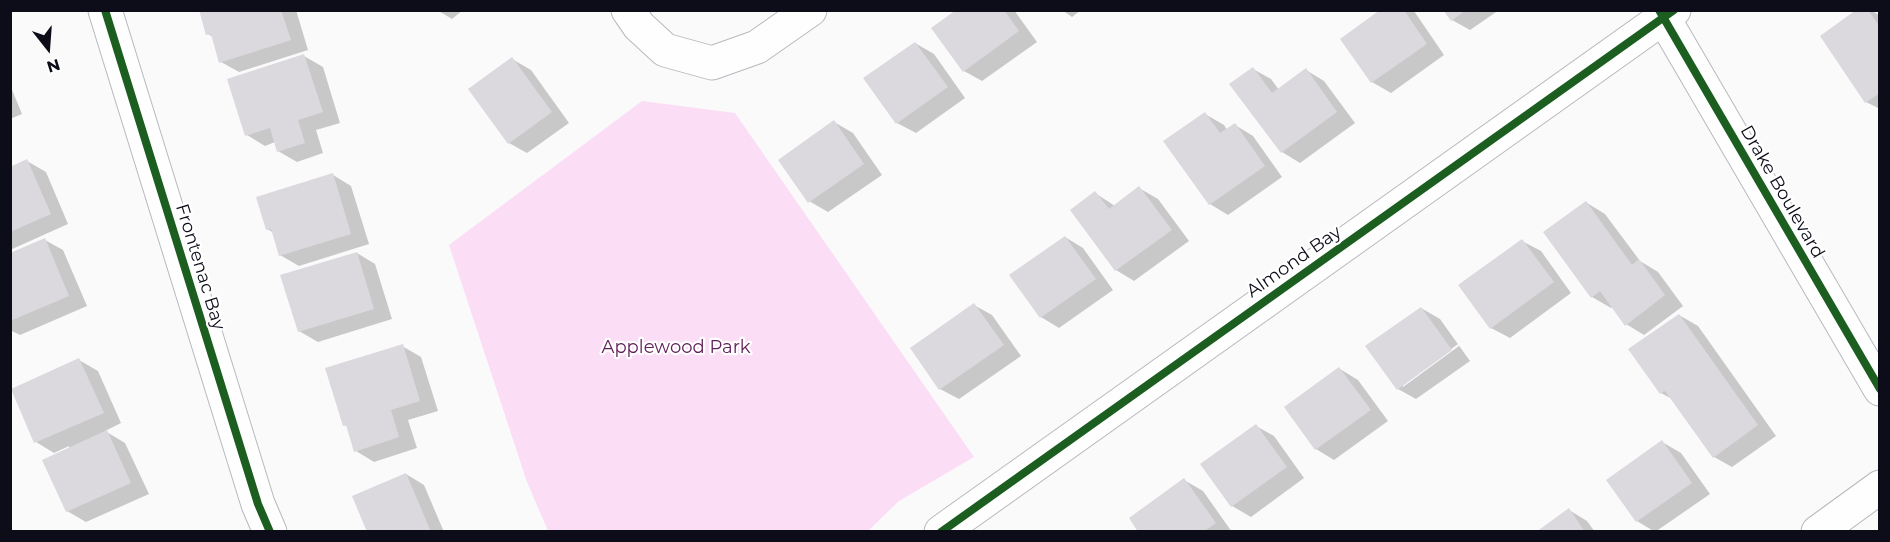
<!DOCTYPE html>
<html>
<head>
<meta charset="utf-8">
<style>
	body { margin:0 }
	#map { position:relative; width:1890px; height:542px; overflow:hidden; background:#fafafa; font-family:Montserrat,sans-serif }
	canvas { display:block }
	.frame { position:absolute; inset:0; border:12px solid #0c0d19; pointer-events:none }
	.north { position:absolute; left:18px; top:18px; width:60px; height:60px; -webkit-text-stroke:4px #fff; paint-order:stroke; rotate:163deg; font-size:16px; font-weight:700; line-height:24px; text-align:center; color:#0c0d19 }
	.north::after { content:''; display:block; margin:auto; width:21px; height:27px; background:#0c0d19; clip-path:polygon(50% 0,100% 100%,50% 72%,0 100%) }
</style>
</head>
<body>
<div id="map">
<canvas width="1890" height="542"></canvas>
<div class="frame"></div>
<div class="north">N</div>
</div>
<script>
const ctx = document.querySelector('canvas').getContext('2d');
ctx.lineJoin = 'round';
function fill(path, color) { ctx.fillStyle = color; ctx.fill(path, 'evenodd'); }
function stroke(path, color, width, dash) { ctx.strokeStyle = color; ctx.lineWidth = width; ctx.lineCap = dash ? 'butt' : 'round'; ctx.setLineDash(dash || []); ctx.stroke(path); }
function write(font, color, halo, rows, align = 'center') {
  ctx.font = font + ' Montserrat,sans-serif'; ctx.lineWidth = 4.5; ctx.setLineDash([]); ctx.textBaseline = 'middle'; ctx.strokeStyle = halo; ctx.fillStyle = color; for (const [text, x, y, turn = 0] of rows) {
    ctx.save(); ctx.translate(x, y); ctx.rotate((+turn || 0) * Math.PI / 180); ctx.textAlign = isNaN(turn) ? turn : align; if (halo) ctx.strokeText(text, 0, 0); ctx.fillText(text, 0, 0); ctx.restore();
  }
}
const green = new Path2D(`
	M642,101L735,113L974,457L899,501L868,531H548L527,482L449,245Z`);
const shadow = new Path2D(`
	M200,10H296L308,50L239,72L221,62L213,37L208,34Z
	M437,10H463L452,19Z
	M959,10H1014L1037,42L982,81L964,71Z
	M1062,10H1081L1072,17Z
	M1382,10L1414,11L1444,55L1391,93L1372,82Z
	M1445,10H1499L1470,30L1452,20Z
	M1859,10H1871L1880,16V109L1866,102Z
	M915,43L934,54L965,98L916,133L897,123Z
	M304,56L323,67L340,123L316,130L323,153L297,162L278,151L275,142L265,146L247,135Z
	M512,59L531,70L569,123L527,153L509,143Z
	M1253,69L1271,79L1279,90L1306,70L1324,81L1355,123L1300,163L1282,152Z
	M10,85L22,114L10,119Z
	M1205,114L1224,125L1227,130L1235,125L1253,136L1282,177L1228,215L1210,204Z
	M834,122L853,133L882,175L828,212L809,201Z
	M27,161L46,172L68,224L10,250V168Z
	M333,175L351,186L369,244L299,266L280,255L274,233L267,229Z
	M1139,188L1158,199L1189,241L1134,281L1116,270L1095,193L1115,206Z
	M1587,203L1605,214L1640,261L1658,272L1683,306L1644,335L1626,324L1613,306L1611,308L1592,297Z
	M1065,237L1083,248L1113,290L1059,328L1041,317Z
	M45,240L63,250L87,306L20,335L10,330V255Z
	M1522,241L1541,251L1571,293L1510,338L1491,328Z
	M357,253L375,264L392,319L318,342L299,331Z
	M974,305L992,315L1021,356L959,399L940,389Z
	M1421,308L1440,319L1470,361L1416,399L1398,389ZM1458,344L1459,346L1403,387V384Z
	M1679,315L1698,326L1776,436L1732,467L1714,457L1674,400L1661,393Z
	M402,346L421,357L438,411L408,420L417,448L374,462L356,451L349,427L344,425Z
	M79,360L98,371L121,423L105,431L125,443L149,494L86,522L67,511L69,446L54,453L36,442Z
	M1340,369L1358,380L1388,421L1334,460L1316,449L1286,408Z
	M1256,426L1274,436L1304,478L1251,517L1232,506Z
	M1662,442L1681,453L1710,494L1655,532L1637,521L1608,480Z
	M406,474L424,485L444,532H369Z
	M1184,480L1203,491L1232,532H1140Z
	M1569,510L1587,521L1595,532H1538Z`);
const building = new Path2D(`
	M199,10H281L291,40L219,63L211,34L206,35Z
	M956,10H1004L1019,31L963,72L931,28Z
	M1380,10H1404L1427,44L1371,83L1340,39Z
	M1443,10H1466L1451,21Z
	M1856,10H1868L1880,27V93L1865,103L1820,36Z
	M915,42L948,87L896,124L863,78Z
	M304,54L323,112L298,120L305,143L277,152L270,128L245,136L227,79Z
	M512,57L552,112L508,144L468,89Z
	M1253,67L1272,93L1306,68L1337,112L1281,153L1229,84Z
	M1205,112L1220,133L1235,123L1265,166L1209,205L1163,141Z
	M834,120L864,164L808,203L778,160Z
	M27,159L51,214L10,232V167Z
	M333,173L351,234L279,256L271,229L266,230L256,197Z
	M1139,186L1172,230L1115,271L1070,210L1095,191L1109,209Z
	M1586,201L1632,265L1639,259L1665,295L1625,326L1600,291L1591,298L1543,232Z
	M1065,236L1096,279L1040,318L1009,275Z
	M45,238L69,296L10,321V253Z
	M1522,239L1554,282L1490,329L1458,285Z
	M357,252L374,309L298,332L280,275Z
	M974,303L1004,345L939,390L910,348Z
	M1421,307L1452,350L1397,390L1365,346Z
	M1679,314L1758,425L1713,458L1665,391L1660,394L1628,349Z
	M403,344L420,401L391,410L399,437L354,452L346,425L343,426L325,368Z
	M79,358L104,413L34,443L11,389Z
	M1339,367L1371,410L1315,450L1284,407Z
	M1256,424L1287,467L1231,507L1200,464Z
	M107,430L131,483L66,512L42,460Z
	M1662,440L1692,483L1636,522L1606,480Z
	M406,473L431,532H367L352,496Z
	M1184,478L1216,523L1203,532H1138L1129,518Z
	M1569,508L1585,532H1536Z`);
const minor = new Path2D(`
	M105,10L258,504L270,532
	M628,10L639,26L665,50L712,63L757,47L810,10
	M1659,10L1880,389
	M941,532L1674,10
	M1818,532L1880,487`);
const cycleway = new Path2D(`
	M105,10L258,504L270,532
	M1659,10L1880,389
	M941,532L1674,10`);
const streetNames = [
	["Drake Boulevard",1782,192,60],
	["Almond Bay",1294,262,-35],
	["Frontenac Bay",200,267,73]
];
const parkNames = [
	["Applewood Park",676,348]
];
fill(green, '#fcddf6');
fill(shadow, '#0003');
fill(building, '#dbd8de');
stroke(minor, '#b8b9bf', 35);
stroke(minor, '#fefefe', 33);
stroke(cycleway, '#1b5e20', 8);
write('18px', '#0c0d19', '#fff', streetNames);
write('18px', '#62215a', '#fff', parkNames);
</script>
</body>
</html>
